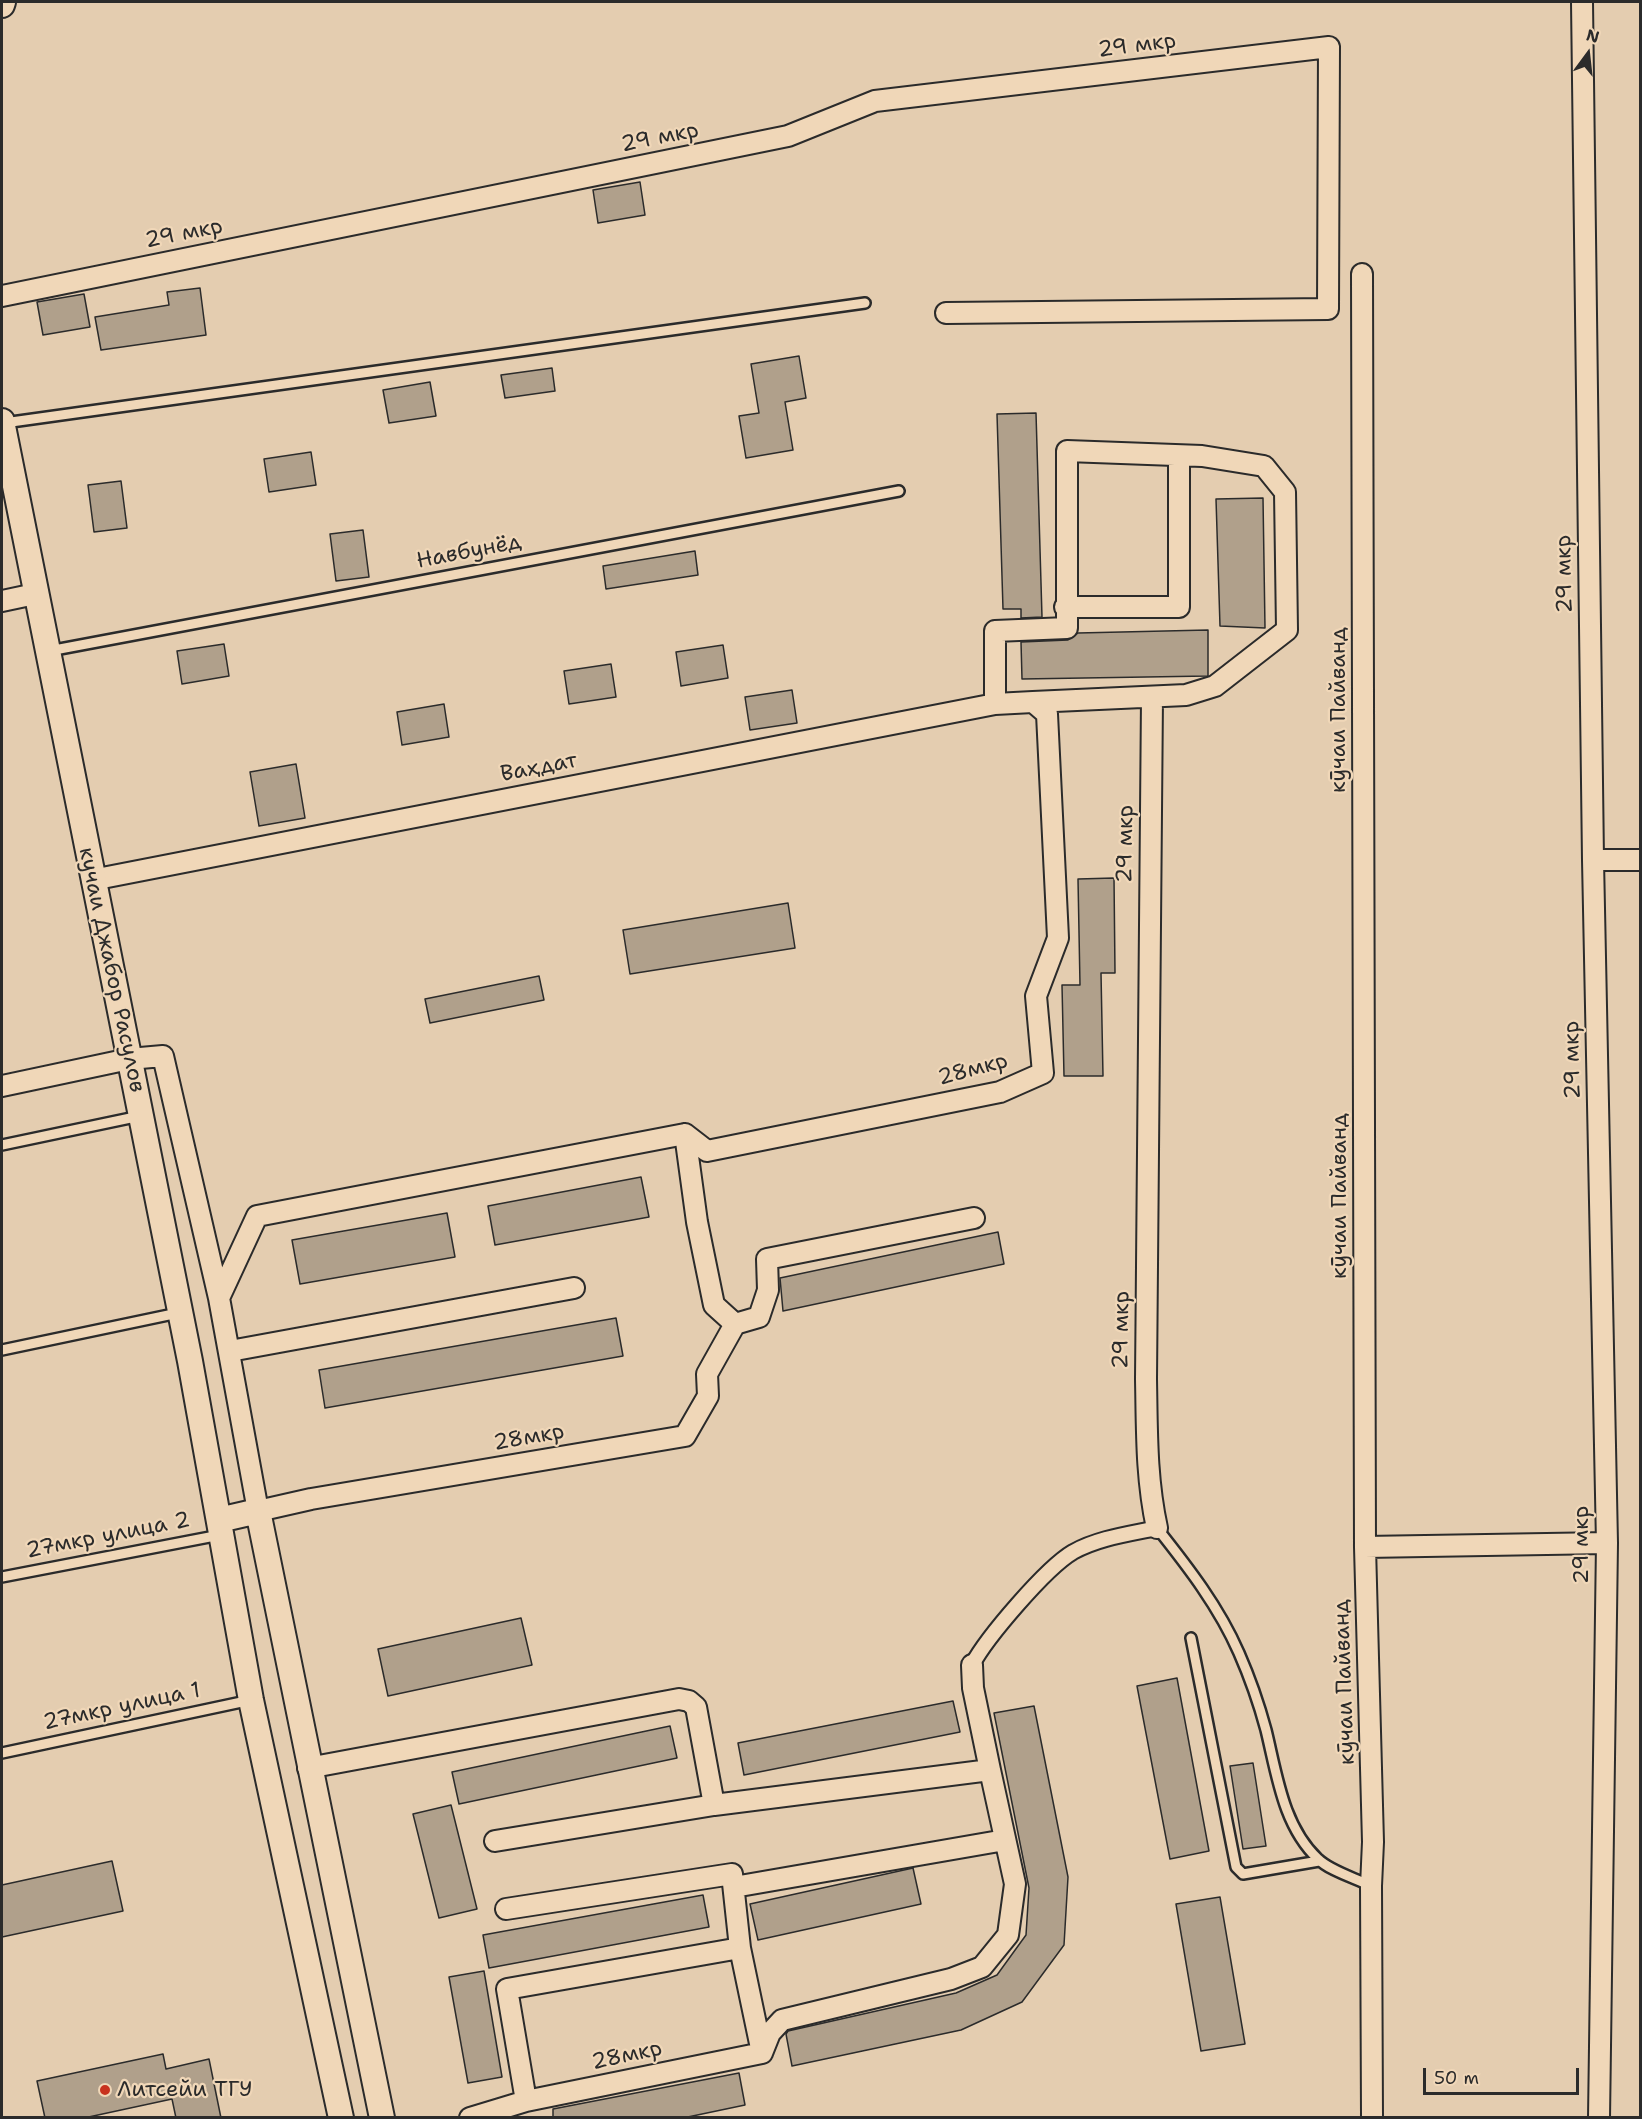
<!DOCTYPE html>
<html>
<head>
<meta charset="utf-8">
<style>
	body { margin:0 }
	#map { position:relative; width:1642px; height:2119px; overflow:hidden; background:#e4cdb0; font-family:"Shantell Sans",sans-serif }
	canvas { display:block }
	.frame { position:absolute; inset:0; border:3px solid #2b2b2b; pointer-events:none }
	.north { position:absolute; left:1558px; top:24px; width:60px; height:60px; -webkit-text-stroke:4px #f0d7b8; paint-order:stroke; rotate:15deg; font-size:16px; font-weight:700; line-height:24px; text-align:center; color:#2b2b2b }
	.north::after { content:''; display:block; margin:auto; width:21px; height:27px; background:#2b2b2b; clip-path:polygon(50% 0,100% 100%,50% 72%,0 100%) }
	.scale { position:absolute; left:1423px; top:2068px; width:156px; height:27px; box-sizing:border-box; border:3px solid #2b2b2b; border-top:0; padding-left:8px; font-size:18px; line-height:21px; white-space:nowrap; color:#2b2b2b; -webkit-text-stroke:4px #f0d7b8; paint-order:stroke }
</style>
</head>
<body>
<div id="map">
<canvas width="1642" height="2119"></canvas>
<div class="frame"></div>
<div class="north">N</div>
<div class="scale">50 m</div>
</div>
<script>
const ctx = document.querySelector('canvas').getContext('2d');
ctx.lineJoin = 'round';
function fill(path, color) { ctx.fillStyle = color; ctx.fill(path, 'evenodd'); }
function stroke(path, color, width, dash) { ctx.strokeStyle = color; ctx.lineWidth = width; ctx.lineCap = dash ? 'butt' : 'round'; ctx.setLineDash(dash || []); ctx.stroke(path); }
function write(font, color, halo, rows, align = 'center') {
  ctx.font = font + ' "Shantell Sans",sans-serif'; ctx.lineWidth = 4.5; ctx.setLineDash([]); ctx.textBaseline = 'middle'; ctx.strokeStyle = halo; ctx.fillStyle = color; for (const [text, x, y, turn = 0] of rows) {
    ctx.save(); ctx.translate(x, y); ctx.rotate((+turn || 0) * Math.PI / 180); ctx.textAlign = isNaN(turn) ? turn : align; if (halo) ctx.strokeText(text, 0, 0); ctx.fillText(text, 0, 0); ctx.restore();
  }
}
const building = new Path2D(`
	M640,182L645,215L598,223L593,190Z
	M200,288L206,335L101,350L95,317L169,305L167,292Z
	M84,294L90,327L43,335L37,302Z
	M799,356L806,398L785,402L793,450L746,458L739,416L759,413L751,364Z
	M552,368L555,391L505,398L501,375Z
	M430,382L436,416L389,423L383,390Z
	M1036,413L1042,617L1021,618V609H1003L997,414Z
	M311,452L316,485L269,492L264,459Z
	M121,481L127,528L94,532L88,485Z
	M1263,498L1265,628L1220,626L1216,499Z
	M363,530L369,577L336,581L330,534Z
	M695,551L698,575L606,589L603,566Z
	M1208,630V676L1022,679L1021,642L1068,640L1078,633Z
	M224,644L229,676L182,684L177,651Z
	M723,645L728,678L681,686L676,652Z
	M611,664L616,697L569,704L564,671Z
	M792,690L797,723L750,730L745,697Z
	M444,704L449,737L402,745L397,712Z
	M296,764L305,818L259,826L250,772Z
	M1114,878L1115,973H1101L1103,1076H1064L1062,985H1080L1078,879Z
	M788,903L795,948L630,974L623,930Z
	M539,976L544,1000L430,1023L425,999Z
	M641,1177L649,1217L495,1245L488,1206Z
	M447,1213L455,1257L300,1284L292,1240Z
	M998,1232L1004,1264L783,1311L780,1278Z
	M616,1318L623,1356L325,1408L319,1370Z
	M521,1618L532,1665L388,1696L378,1649Z
	M1177,1678L1209,1851L1170,1859L1137,1686Z
	M953,1701L960,1732L744,1775L738,1743Z
	M1034,1706L1068,1877L1064,1945L1022,2002L961,2030L792,2066L786,2034L788,2031L956,1993L997,1975L1026,1935L1029,1888L994,1713Z
	M670,1726L677,1758L459,1804L452,1772Z
	M1253,1763L1266,1846L1243,1849L1230,1766Z
	M451,1805L477,1909L439,1918L413,1814Z
	M112,1861L123,1911L2,1937V1885Z
	M913,1868L921,1904L758,1940L750,1904Z
	M703,1895L709,1927L489,1968L483,1935Z
	M1220,1897L1245,2044L1201,2051L1176,1904Z
	M484,1971L502,2077L468,2083L449,1977Z
	M163,2054L166,2069L209,2059L221,2118H176L172,2099L84,2118H45L37,2081Z
	M739,2073L745,2105L683,2118H553V2109Z`);
const service = new Path2D(`
	M4,423L865,303
	M49,651L899,491
	M2,1145L140,1116
	M2,1350L178,1313
	M1157,1528C1188,1567 1219,1607 1239,1653C1250,1678 1259,1704 1266,1730C1277,1775 1283,1826 1318,1859C1330,1871 1355,1878 1371,1886
	M2,1577L220,1535
	M1191,1638L1236,1867L1243,1874L1319,1861
	M2,1753L251,1700`);
const pedestrian = new Path2D(`
	M972,1665C987,1637 1046,1568 1073,1552C1098,1538 1129,1534 1157,1528`);
const minor = new Path2D(`
	M1582,2L1593,860L1607,1543L1599,2118
	M1362,274L1365,1547L1373,1842L1371,1886L1372,2118
	M2,296L788,136L875,101L1329,47L1328,309L946,313
	M2,601L35,594
	M1065,607H1179V456
	M1152,698L1146,1379C1147,1429 1146,1478 1157,1528
	M995,704V631L1067,628V451L1202,456L1264,466L1285,492L1287,630L1215,686L1186,695L1033,702
	M1593,860H1640
	M92,880L995,704L1033,702L1047,714L1058,938L1036,996L1043,1073L1000,1092L707,1151L685,1134
	M2,1086L129,1059L163,1056L219,1298
	M735,1324L707,1374L708,1396L685,1436L311,1499L258,1511L219,1298L257,1216L685,1134L697,1222L714,1305L735,1324L759,1317L768,1290L767,1259L974,1218
	M230,1351L574,1288
	M1365,1547L1607,1543
	M972,1665L973,1688L990,1770
	M308,1768L679,1699L689,1701L696,1707L714,1805L495,1841
	M734,1887L1005,1840
	M506,1909L732,1874L740,1948L507,1989L526,2101L762,2053L770,2033L782,2020L951,1979L982,1967L1008,1935L1015,1884L990,1770L714,1805
	M740,1948L762,2053
	M470,2118L526,2101`);
const tertiary = new Path2D(`
	M2,5L3,2
	M2,421L190,1361L251,1700L341,2118
	M219,1520L258,1511L382,2118`);
const markers = [
	[105,2090,6,"#c8321e"]
];
const streetNames = [
	["29 мкр",1137,46,-7],
	["29 мкр",660,138,-11],
	["29 мкр",184,234,-11],
	["Навбунёд",469,552,-11],
	["29 мкр",1565,574,-91],
	["кӯчаи Пайванд",1339,710,-90],
	["Ваҳдат",539,768,-11],
	["29 мкр",1126,844,-89],
	["кучаи Джабор Расулов",111,970,78],
	["29 мкр",1573,1060,-91],
	["28мкр",973,1070,-15],
	["кӯчаи Пайванд",1340,1196,-90],
	["29 мкр",1122,1330,-89],
	["28мкр",529,1438,-10],
	["27мкр улица 2",108,1536,-11],
	["29 мкр",1582,1545,-90],
	["кӯчаи Пайванд",1345,1682,-92],
	["27мкр улица 1",122,1707,-12],
	["28мкр",627,2056,-12]
];
const poiNames = [
	["Литсейи ТГУ",117,2090]
];
fill(building, '#b0a08b');
stroke(building, '#2b2b2b', 1.5);
stroke(service, '#2b2b2b', 14);
stroke(pedestrian, '#2b2b2b', 18);
stroke(minor, '#2b2b2b', 24);
stroke(tertiary, '#2b2b2b', 28);
stroke(service, '#f0d7b8', 9);
stroke(pedestrian, '#f0d7b8', 14);
stroke(minor, '#f0d7b8', 20);
stroke(tertiary, '#f0d7b8', 24);
for (const [x, y, r, color] of markers) { const dot = new Path2D(); dot.arc(x, y, r, 0, 2 * Math.PI); ctx.fillStyle = color; ctx.fill(dot); stroke(dot, '#f0d7b8', 2); }
write('22px', '#2b2b2b', '#f0d7b8', streetNames);
write('22px', '#2b2b2b', '#f0d7b8', poiNames, 'left');
</script>
</body>
</html>
